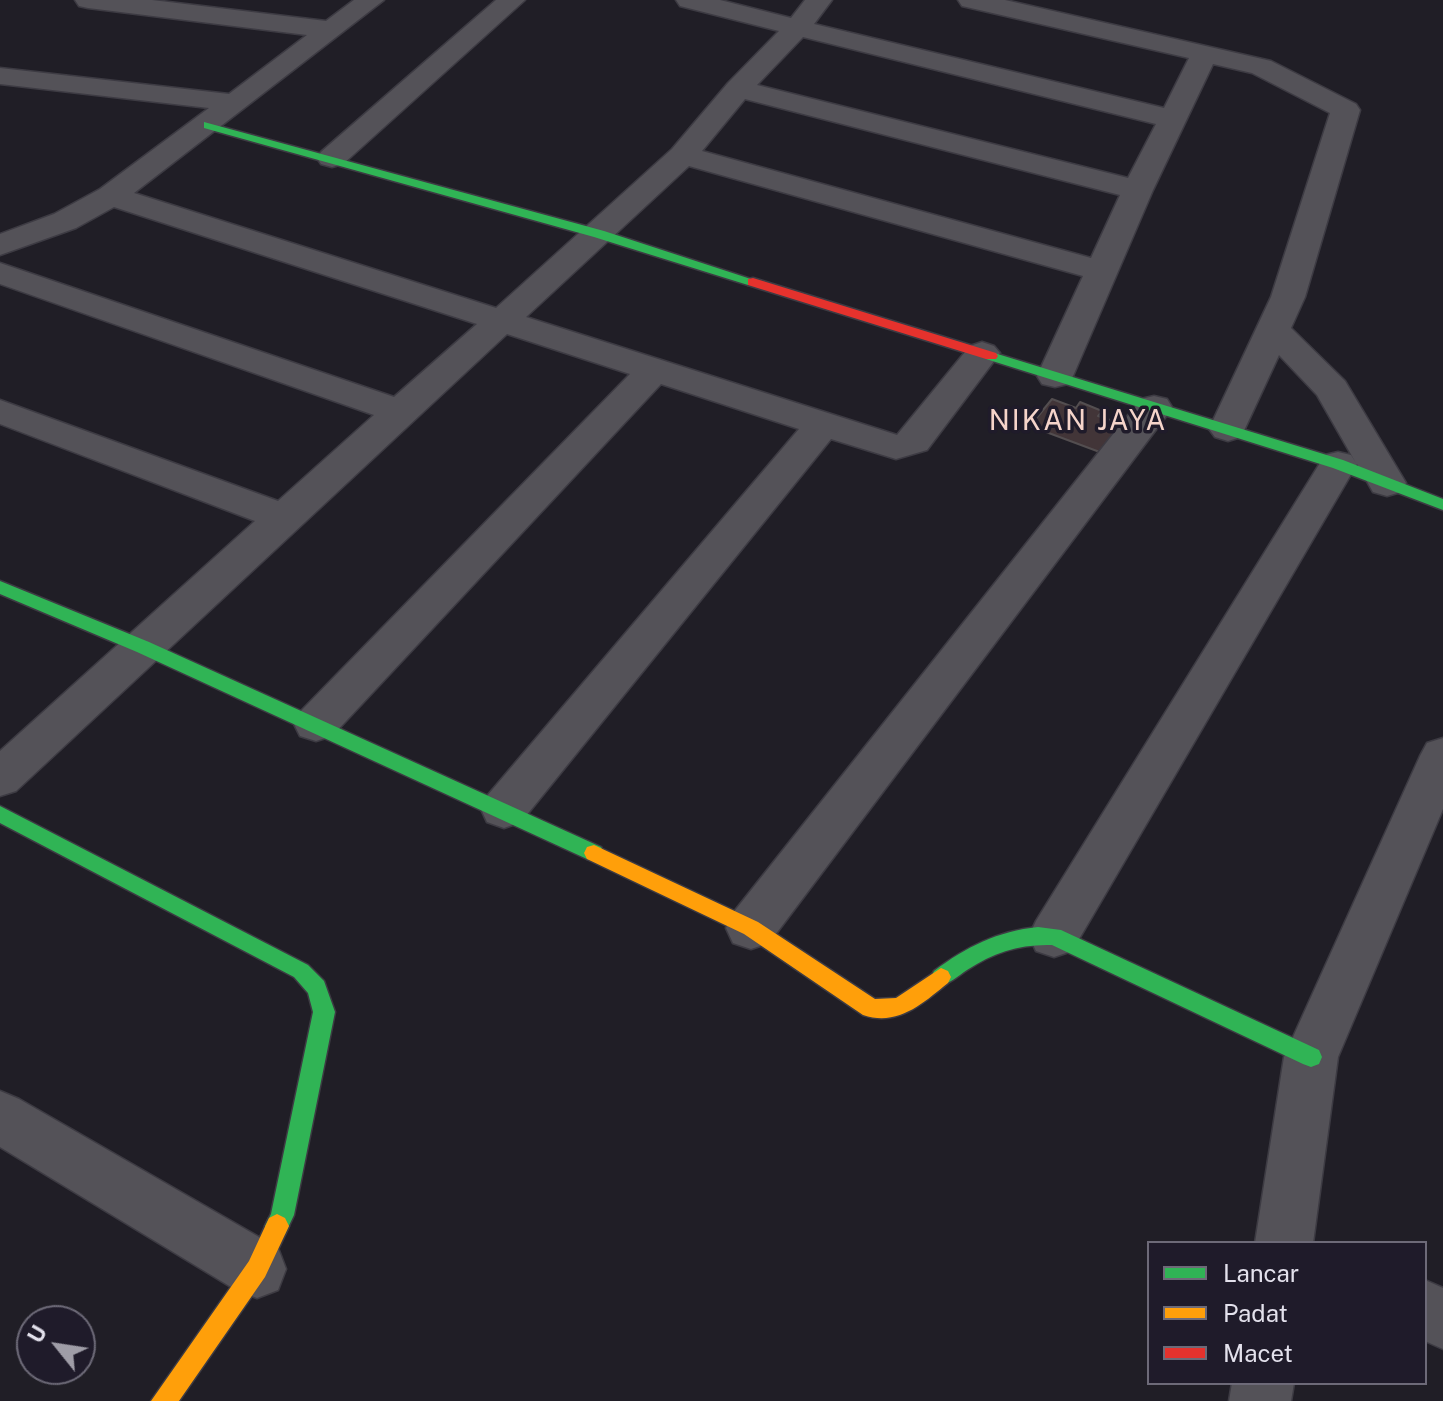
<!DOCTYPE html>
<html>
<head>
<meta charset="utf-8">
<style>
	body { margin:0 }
	#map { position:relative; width:1443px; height:1401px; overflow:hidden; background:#201e26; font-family:"Public Sans",sans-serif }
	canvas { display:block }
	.legend { position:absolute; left:1147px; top:1241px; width:280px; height:144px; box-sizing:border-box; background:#1f1b2a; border:2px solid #6d6a78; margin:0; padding:10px 14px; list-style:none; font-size:24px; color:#e3e1ec }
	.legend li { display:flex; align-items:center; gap:16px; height:40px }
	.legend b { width:40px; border:2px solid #6d6a78 }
	.north { position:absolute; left:16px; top:1305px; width:80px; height:80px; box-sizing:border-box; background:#1f1b2a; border:2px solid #6d6a78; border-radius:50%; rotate:300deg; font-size:22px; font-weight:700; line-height:32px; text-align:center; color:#e3e1ec }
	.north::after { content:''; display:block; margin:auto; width:28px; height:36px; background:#9f9da7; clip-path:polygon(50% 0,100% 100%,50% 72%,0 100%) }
</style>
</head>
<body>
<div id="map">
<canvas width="1443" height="1401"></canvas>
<ul class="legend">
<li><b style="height:10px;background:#30b455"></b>Lancar</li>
<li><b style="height:10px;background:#ff9f0a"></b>Padat</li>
<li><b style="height:10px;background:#e5322d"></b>Macet</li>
</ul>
<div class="north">U</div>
</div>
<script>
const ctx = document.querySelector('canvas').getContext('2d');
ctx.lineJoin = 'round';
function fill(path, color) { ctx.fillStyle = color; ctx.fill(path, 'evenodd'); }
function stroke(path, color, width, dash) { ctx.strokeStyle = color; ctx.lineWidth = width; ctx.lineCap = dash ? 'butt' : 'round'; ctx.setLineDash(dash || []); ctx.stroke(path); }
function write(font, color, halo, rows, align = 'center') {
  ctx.font = font + ' "Public Sans",sans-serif'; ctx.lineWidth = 7; ctx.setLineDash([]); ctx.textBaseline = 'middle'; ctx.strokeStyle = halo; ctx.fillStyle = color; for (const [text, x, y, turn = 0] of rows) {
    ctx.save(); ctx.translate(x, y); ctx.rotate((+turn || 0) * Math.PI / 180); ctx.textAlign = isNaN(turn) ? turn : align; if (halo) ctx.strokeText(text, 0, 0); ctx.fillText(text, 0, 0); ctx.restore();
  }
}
const building = new Path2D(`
	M1052,399L1076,408L1080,402L1102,411L1098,416L1125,425L1105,454L1030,426Z`);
const street = new Path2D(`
	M75,0H152L326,21L354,0H384L134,193L496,308L672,149L728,83L779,31L680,6L676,0H720L791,18L805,0H832L814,24L1164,108L1189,58L962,6L958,0H1005L1271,61L1356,104L1360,110L1305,297L1291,328L1345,381L1406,483L1401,492L1387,496L1373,492L1357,464L1072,951L1054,957L1036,951L1029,936L1036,921L1325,455L1338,452L1351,455L1356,463L1317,395L1279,355L1241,437L1228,441L1215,437L1209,429L1271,297L1330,113L1252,73L1213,64L1153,190L1073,376L1068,384L1055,387L1042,384L1037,376L1083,276L689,166L526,317L897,435L970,346L982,342L994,346L1000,353L927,450L896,459L831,439L521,822L504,828L487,822L481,809L487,796L799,429L661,384L332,736L316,741L300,736L294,724L300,712L630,374L507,334L16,791L0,796V751L255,521L0,424V400L278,501L374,415L0,284V263L394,397L477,324L114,207L76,228L0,255V234L54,214L100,189L209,108L0,84V68L229,94L307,35L88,8L79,6ZM803,37L1156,124L1128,178L757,85ZM745,99L1120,195L1091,258L702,151Z
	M496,0H525L343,164L332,167L321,164L317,158L321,152Z
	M1154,396L1167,399L1172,407L1167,415L769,943L751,949L733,943L726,928L733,913L1141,399Z
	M1443,738V809L1338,1057L1313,1243H1255L1284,1057L1420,756L1427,743Z
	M0,1091L19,1099L278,1248L286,1269L278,1290L257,1298L236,1290L0,1147Z
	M1425,1280L1443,1288V1349L1425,1341Z
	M1232,1383H1294L1291,1401H1229Z`);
const fast = new Path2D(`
	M204,122L604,231L760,282L758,285H748L594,237L204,128Z
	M991,352L1343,460L1443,499V510L1333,468L986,359L984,356Z
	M0,581L149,642L601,847L604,853L601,859L594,861L587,859L137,652L0,594Z
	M0,806L308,965L324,981L335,1012L294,1215L285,1234L277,1238L269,1234L265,1226L271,1214L313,1012L308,993L294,977L0,823Z
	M1038,927L1061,930L1319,1050L1322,1057L1319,1064L1311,1067L1303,1064L1052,945C1020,944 994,952 967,970C956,977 947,988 934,983L931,977L934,971C966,947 998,931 1038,927Z`);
const slow = new Path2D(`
	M594,845L758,922L875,999L896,998L941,968L948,971L951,977L948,983C923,1003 898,1027 863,1015L744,934L587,859L584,853L587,847Z
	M277,1214L285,1218L289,1226L265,1277L179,1401H151L249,1261L269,1218Z`);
const jam = new Path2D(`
	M753,278L996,353L998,356L996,359H986L748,285V279Z`);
const quarterNames = [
	["NIKAN JAYA",1078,421]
];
fill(building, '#423538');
stroke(building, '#534e50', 2);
stroke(street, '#3d3b43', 3);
stroke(fast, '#3d3b43', 3);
stroke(slow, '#3d3b43', 3);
stroke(jam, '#3d3b43', 3);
fill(street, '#545258');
fill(fast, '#30b455');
fill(slow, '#ff9f0a');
fill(jam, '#e5322d');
ctx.letterSpacing = '2px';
write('28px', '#f5d4ca', '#1f1b2a', quarterNames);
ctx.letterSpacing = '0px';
</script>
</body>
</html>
